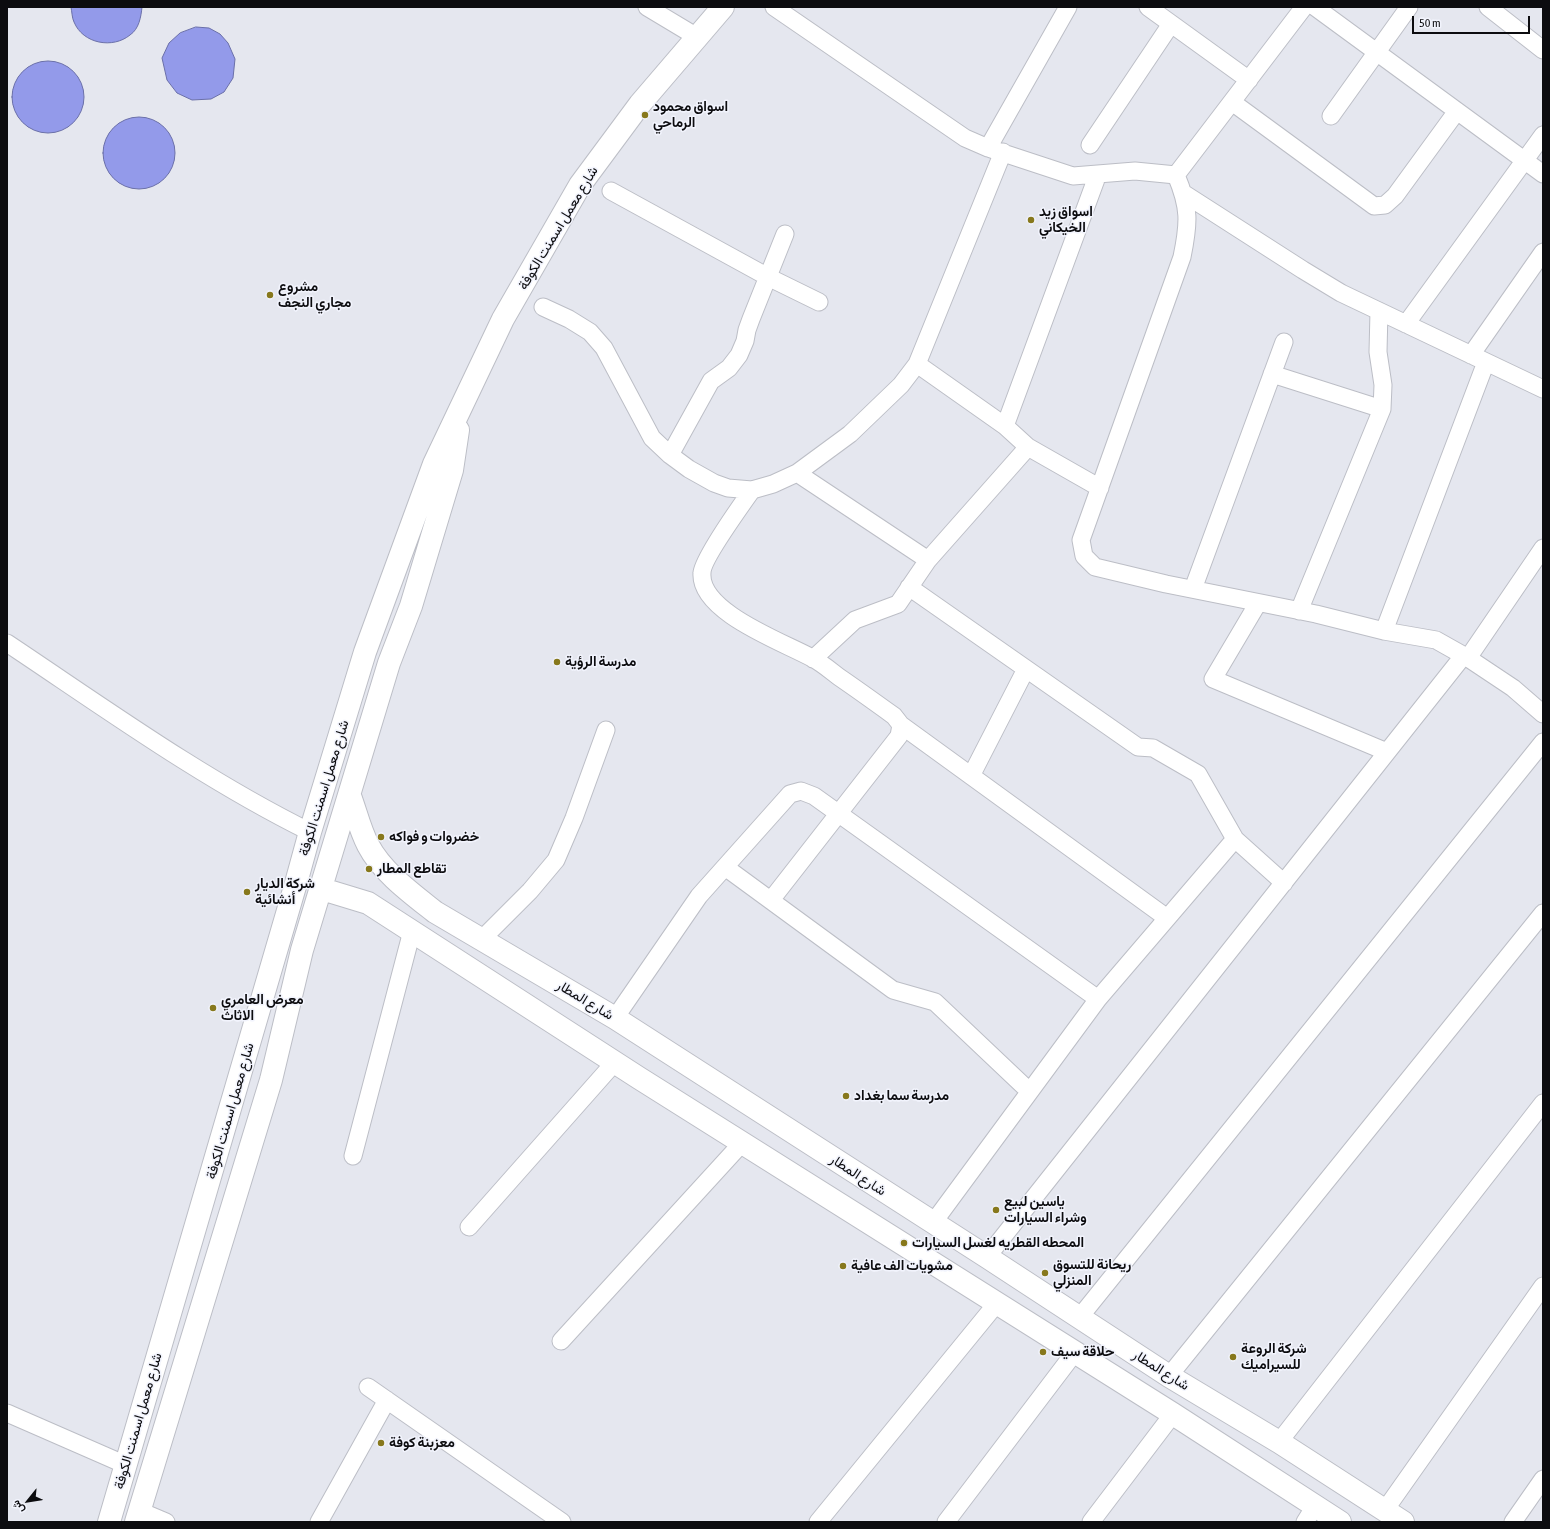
<!DOCTYPE html>
<html>
<head>
<meta charset="utf-8">
<style>
	body { margin:0 }
	#map { position:relative; width:1550px; height:1529px; overflow:hidden; background:#e5e7ef; font-family:"Asap Condensed",Vazirmatn,sans-serif }
	canvas { display:block }
	.frame { position:absolute; inset:0; border:8px solid #0c0c0f; pointer-events:none }
	.north { position:absolute; left:8px; top:1481px; width:40px; height:40px; -webkit-text-stroke:3px #f2f4fd; paint-order:stroke; rotate:240deg; font-size:11px; font-weight:700; line-height:16px; text-align:center; color:#0c0c0f }
	.north::after { content:''; display:block; margin:auto; width:14px; height:18px; background:#0c0c0f; clip-path:polygon(50% 0,100% 100%,50% 72%,0 100%) }
	.scale { position:absolute; left:1412px; top:16px; width:118px; height:18px; box-sizing:border-box; border:2px solid #0c0c0f; border-top:0; padding-left:5px; font-size:12px; line-height:14px; white-space:nowrap; color:#0c0c0f; -webkit-text-stroke:3px #f2f4fd; paint-order:stroke }
</style>
</head>
<body>
<div id="map">
<canvas width="1550" height="1529"></canvas>
<div class="frame"></div>
<div class="north">ش</div>
<div class="scale">50 m</div>
</div>
<script>
const ctx = document.querySelector('canvas').getContext('2d');
ctx.lineJoin = 'round';
function fill(path, color) { ctx.fillStyle = color; ctx.fill(path, 'evenodd'); }
function stroke(path, color, width, dash) { ctx.strokeStyle = color; ctx.lineWidth = width; ctx.lineCap = dash ? 'butt' : 'round'; ctx.setLineDash(dash || []); ctx.stroke(path); }
function write(font, color, halo, rows, align = 'center') {
  ctx.font = font + ' "Asap Condensed",Vazirmatn,sans-serif'; ctx.lineWidth = 3; ctx.setLineDash([]); ctx.textBaseline = 'middle'; ctx.strokeStyle = halo; ctx.fillStyle = color; for (const [text, x, y, turn = 0] of rows) {
    ctx.save(); ctx.translate(x, y); ctx.rotate((+turn || 0) * Math.PI / 180); ctx.textAlign = isNaN(turn) ? turn : align; if (halo) ctx.strokeText(text, 0, 0); ctx.fillText(text, 0, 0); ctx.restore();
  }
}
const water = new Path2D(`
	M71,7H142C141,17 139,29 130,35C113,49 83,44 74,22C72,18 72,12 71,7Z
	M196,27L209,28L220,34L228,43L235,59L233,78L224,92L211,99L192,100L177,93L167,80L162,58L169,43L180,33Z
	M12 97a36 36 0 1 1 72 0a36 36 0 1 1-72 0Z
	M103 153a36 36 0 1 1 72 0a36 36 0 1 1-72 0Z`);
const street = new Path2D(`
	M647,7L697,37
	M774,7L965,138L988,148L1073,176L1135,171L1176,175
	M1148,7L1249,80
	M1315,7L1543,174
	M1488,7L1543,50
	M1232,102L1374,206L1385,205L1395,196L1457,111
	M1331,116L1409,7
	M1090,145L1171,24
	M988,148L1068,7
	M1176,175C1190,208 1189,223 1182,257L1081,540L1084,556L1095,567L1166,584L1316,614L1384,631L1436,640L1468,658L1513,688L1543,714
	M1176,175L1304,7
	M611,191L768,277L819,302
	M1183,193L1303,270L1341,293L1543,389
	M543,307L569,319L590,332L604,348L652,438L670,455L689,469L714,483L728,488L752,490L773,484L797,473L850,434L901,385L917,364L1003,152
	M1406,324L1543,135
	M1471,355L1543,252
	M917,364L1005,426L1028,447L1100,488
	M1272,374L1382,409
	M1005,426L1098,174
	M670,455L711,381L729,368L739,355L745,341L747,330L751,319L785,234
	M797,473L928,560
	M752,490C742,504 702,560 702,573C699,612 783,642 812,658C822,663 831,671 839,677C858,690 876,703 894,716L901,725L1167,918
	M909,587L1138,747L1153,748L1198,774L1235,839L1284,883
	M1193,589L1284,342
	M1258,603L1213,679L1387,752
	M1299,611L1382,409L1383,385L1378,352L1379,311
	M1384,631L1486,362
	M7,643C106,709 203,779 310,832
	M1468,658L1543,548
	M813,659L855,620L898,604L928,560L1028,447
	M971,776L1026,669
	M725,867L893,990L935,1002L1029,1091
	M771,900L899,736L901,725
	M482,939L530,891L556,860L574,818L606,730
	M615,1018L699,896L790,794L801,791L814,796L1098,999
	M353,1156L412,931
	M933,1223L1098,999L1235,839
	M469,1227L615,1062
	M987,1257L1464,655
	M1079,1318L1543,742
	M561,1341L742,1143
	M1169,1376L1543,913
	M368,1387L562,1522
	M7,1413L126,1465
	M1279,1442L1543,1103
	M1385,1510L1543,1286
	M140,1511L166,1522
	M319,1522L387,1400
	M818,1522L997,1303
	M946,1522L1075,1352
	M1091,1522L1173,1414
	M1305,1522L1315,1506
	M1513,1522L1543,1479`);
const primary = new Path2D(`
	M350,796C356,812 360,830 368,845C382,872 411,893 435,912L615,1018L987,1257L1169,1376L1279,1442L1403,1522
	M322,889L368,903L639,1078L1173,1414L1340,1522
	M109,1522L296,883L310,832L365,652L434,464L503,319L580,185L640,104L723,7
	M136,1522L271,1080L302,950L389,663L411,606L452,470L458,430`);
const markers = [
	[645,115,4,"#87781c"],
	[1031,220,4,"#87781c"],
	[270,295,4,"#87781c"],
	[557,662,4,"#87781c"],
	[381,837,4,"#87781c"],
	[369,869,4,"#87781c"],
	[247,892,4,"#87781c"],
	[213,1008,4,"#87781c"],
	[846,1096,4,"#87781c"],
	[996,1210,4,"#87781c"],
	[904,1243,4,"#87781c"],
	[843,1266,4,"#87781c"],
	[1045,1273,4,"#87781c"],
	[1043,1352,4,"#87781c"],
	[1233,1357,4,"#87781c"],
	[381,1443,4,"#87781c"]
];
const poiNames = [
	["اسواق محمود",653,107],
	["الرماحي",653,123],
	["اسواق زيد",1039,212],
	["الخيكاني",1039,228],
	["مشروع",278,287],
	["مجاري النجف",278,303],
	["مدرسة الرؤية",565,662],
	["خضروات و فواكه",389,837],
	["تقاطع المطار",377,869],
	["شركة الديار",255,884],
	["أنشائية",255,900],
	["معرض العامري",221,1000],
	["الاثاث",221,1016],
	["مدرسة سما بغداد",854,1096],
	["ياسين لبيع",1004,1202],
	["وشراء السيارات",1004,1218],
	["المحطه القطريه لغسل السيارات",912,1243],
	["ريحانة للتسوق",1053,1265],
	["المنزلي",1053,1281],
	["مشويات الف عافية",851,1266],
	["شركة الروعة",1241,1349],
	["للسيراميك",1241,1365],
	["حلاقة سيف",1051,1352],
	["معزبنة كوفة",389,1443]
];
const streetNames = [
	["شارع معمل اسمنت الكوفة",558,228,-59],
	["شارع معمل اسمنت الكوفة",324,788,-73],
	["شارع المطار",585,1000,31],
	["شارع معمل اسمنت الكوفة",230,1111,-74],
	["شارع المطار",858,1175,33],
	["شارع المطار",1161,1370,32],
	["شارع معمل اسمنت الكوفة",138,1421,-74]
];
fill(water, '#939aea');
stroke(water, '#6a6fa8', 1);
stroke(street, '#bcbec6', 19);
stroke(primary, '#bcbec6', 24);
stroke(street, '#fff', 17);
stroke(primary, '#fff', 22);
for (const [x, y, r, color] of markers) { const dot = new Path2D(); dot.arc(x, y, r, 0, 2 * Math.PI); ctx.fillStyle = color; ctx.fill(dot); stroke(dot, '#f2f4fd', 1.5); }
write('bold 14px', '#0c0c0f', '#f2f4fd', poiNames, 'left');
write('14px', '#0c0c0f', '#f2f4fd', streetNames);
</script>
</body>
</html>
